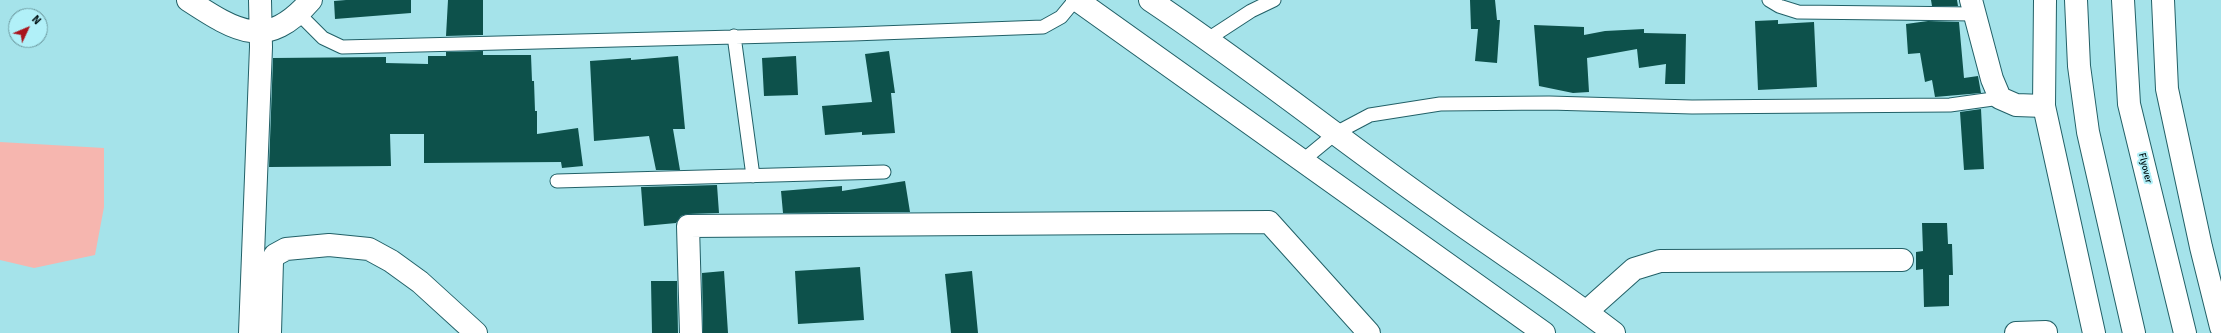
<!DOCTYPE html>
<html>
<head>
<meta charset="utf-8">
<style>
	body { margin:0 }
	#map { position:relative; width:2221px; height:333px; overflow:hidden; background:#a5e3ea; font-family:Signika,sans-serif }
	canvas { display:block }
	.north { position:absolute; left:8px; top:8px; width:40px; height:40px; box-sizing:border-box; background:#b1f0f8; border:1px solid #6a979d; border-radius:50%; rotate:46deg; font-size:11px; font-weight:700; line-height:16px; text-align:center; color:#001114 }
	.north::after { content:''; display:block; margin:auto; width:14px; height:18px; background:#a9141d; clip-path:polygon(50% 0,100% 100%,50% 72%,0 100%) }
</style>
</head>
<body>
<div id="map">
<canvas width="2221" height="333"></canvas>
<div class="north">N</div>
</div>
<script>
const ctx = document.querySelector('canvas').getContext('2d');
ctx.lineJoin = 'round';
function fill(path, color) { ctx.fillStyle = color; ctx.fill(path, 'evenodd'); }
function stroke(path, color, width, dash) { ctx.strokeStyle = color; ctx.lineWidth = width; ctx.lineCap = dash ? 'butt' : 'round'; ctx.setLineDash(dash || []); ctx.stroke(path); }
function write(font, color, halo, rows, align = 'center') {
  ctx.font = font + ' Signika,sans-serif'; ctx.lineWidth = 4; ctx.setLineDash([]); ctx.textBaseline = 'middle'; ctx.strokeStyle = halo; ctx.fillStyle = color; for (const [text, x, y, turn = 0] of rows) {
    ctx.save(); ctx.translate(x, y); ctx.rotate((+turn || 0) * Math.PI / 180); ctx.textAlign = isNaN(turn) ? turn : align; if (halo) ctx.strokeText(text, 0, 0); ctx.fillText(text, 0, 0); ctx.restore();
  }
}
const green = new Path2D(`
	M0,142L104,148V207L95,255L34,268L0,260Z`);
const building = new Path2D(`
	M346,0H411V13L335,19L334,1Z
	M448,0H483V35L446,36Z
	M1470,0H1495L1497,20H1500L1497,63L1475,61L1478,29H1471Z
	M1931,0H1957L1958,6H1932Z
	M1778,20V24L1814,22L1817,87L1758,90L1755,21Z
	M1928,21L1959,22L1964,78L1978,76L1981,93L1935,97L1932,80L1925,82L1920,53L1908,54L1906,24Z
	M1534,25L1584,27V35L1605,31L1644,29V33L1686,34L1685,84H1665L1666,64L1639,68L1637,49L1587,58L1589,92L1573,93L1539,86Z
	M483,51V55H531L532,81H534L535,111H537V134L578,128L583,166L562,168L561,162L424,163V134H390L391,166L269,167L273,58L386,57V63L428,64V56H446V52Z
	M889,51L895,93H891L895,133L862,135V132L825,135L822,106L872,102L865,54Z
	M678,56L685,129H673L680,170H656L649,136L594,141L590,61L631,58V60Z
	M796,56L798,95L764,96L762,58Z
	M1981,109L1984,169L1964,170L1960,112Z
	M905,181L910,212L783,213L781,191L842,186V191Z
	M717,185L719,213L688,214L681,216L676,223L644,226L641,187Z
	M1922,223H1947L1948,244H1952L1953,275H1949V306L1924,307L1923,269L1916,270V252L1923,251Z
	M860,267L864,320L798,324L795,271Z
	M724,271L728,333H703L702,273Z
	M972,271L978,333H951L945,274Z
	M651,281H677L678,333H652Z`);
const service = new Path2D(`
	M1769,0L1779,6L1798,12L1975,14
	M299,14L323,38L342,47L853,34L1043,27L1061,17L1075,0
	M734,36L753,176
	M1208,39L1251,11L1274,0
	M1302,161L1336,133L1370,115L1440,104L1549,103L1692,107L1950,105L2000,98
	M557,181L884,172`);
const minor = new Path2D(`
	M188,0C237,32 267,51 311,0
	M1971,0L1992,79L2000,98L2016,105L2044,106
	M1587,311L1634,269L1660,261L1902,260
	M250,333L261,47L260,0
	M270,333L272,261L275,255L286,249L329,245L369,249L391,261L420,282L476,333
	M691,333L688,226L1269,222L1369,333
	M2016,333L2046,332`);
const tertiary = new Path2D(`
	M1077,0L1544,333
	M1150,0C1249,66 1342,141 1439,209C1497,251 1558,289 1614,333
	M2045,0L2044,106L2094,333
	M2163,0L2167,89L2201,247L2221,327`);
const secondary = new Path2D(`
	M2076,0L2079,66L2088,132L2134,333
	M2123,0L2129,104L2185,333`);
const streetNames = [
	["Flyover",2145,168,76]
];
fill(green, '#f6b6af');
fill(building, '#0d514b');
stroke(service, '#226067', 15);
stroke(minor, '#226067', 24);
stroke(tertiary, '#226067', 24);
stroke(secondary, '#226067', 24);
stroke(service, '#fff', 13);
stroke(minor, '#fff', 22);
stroke(tertiary, '#fff', 22);
stroke(secondary, '#fff', 22);
write('10px', '#001114', '#b1f0f8', streetNames);
</script>
</body>
</html>
